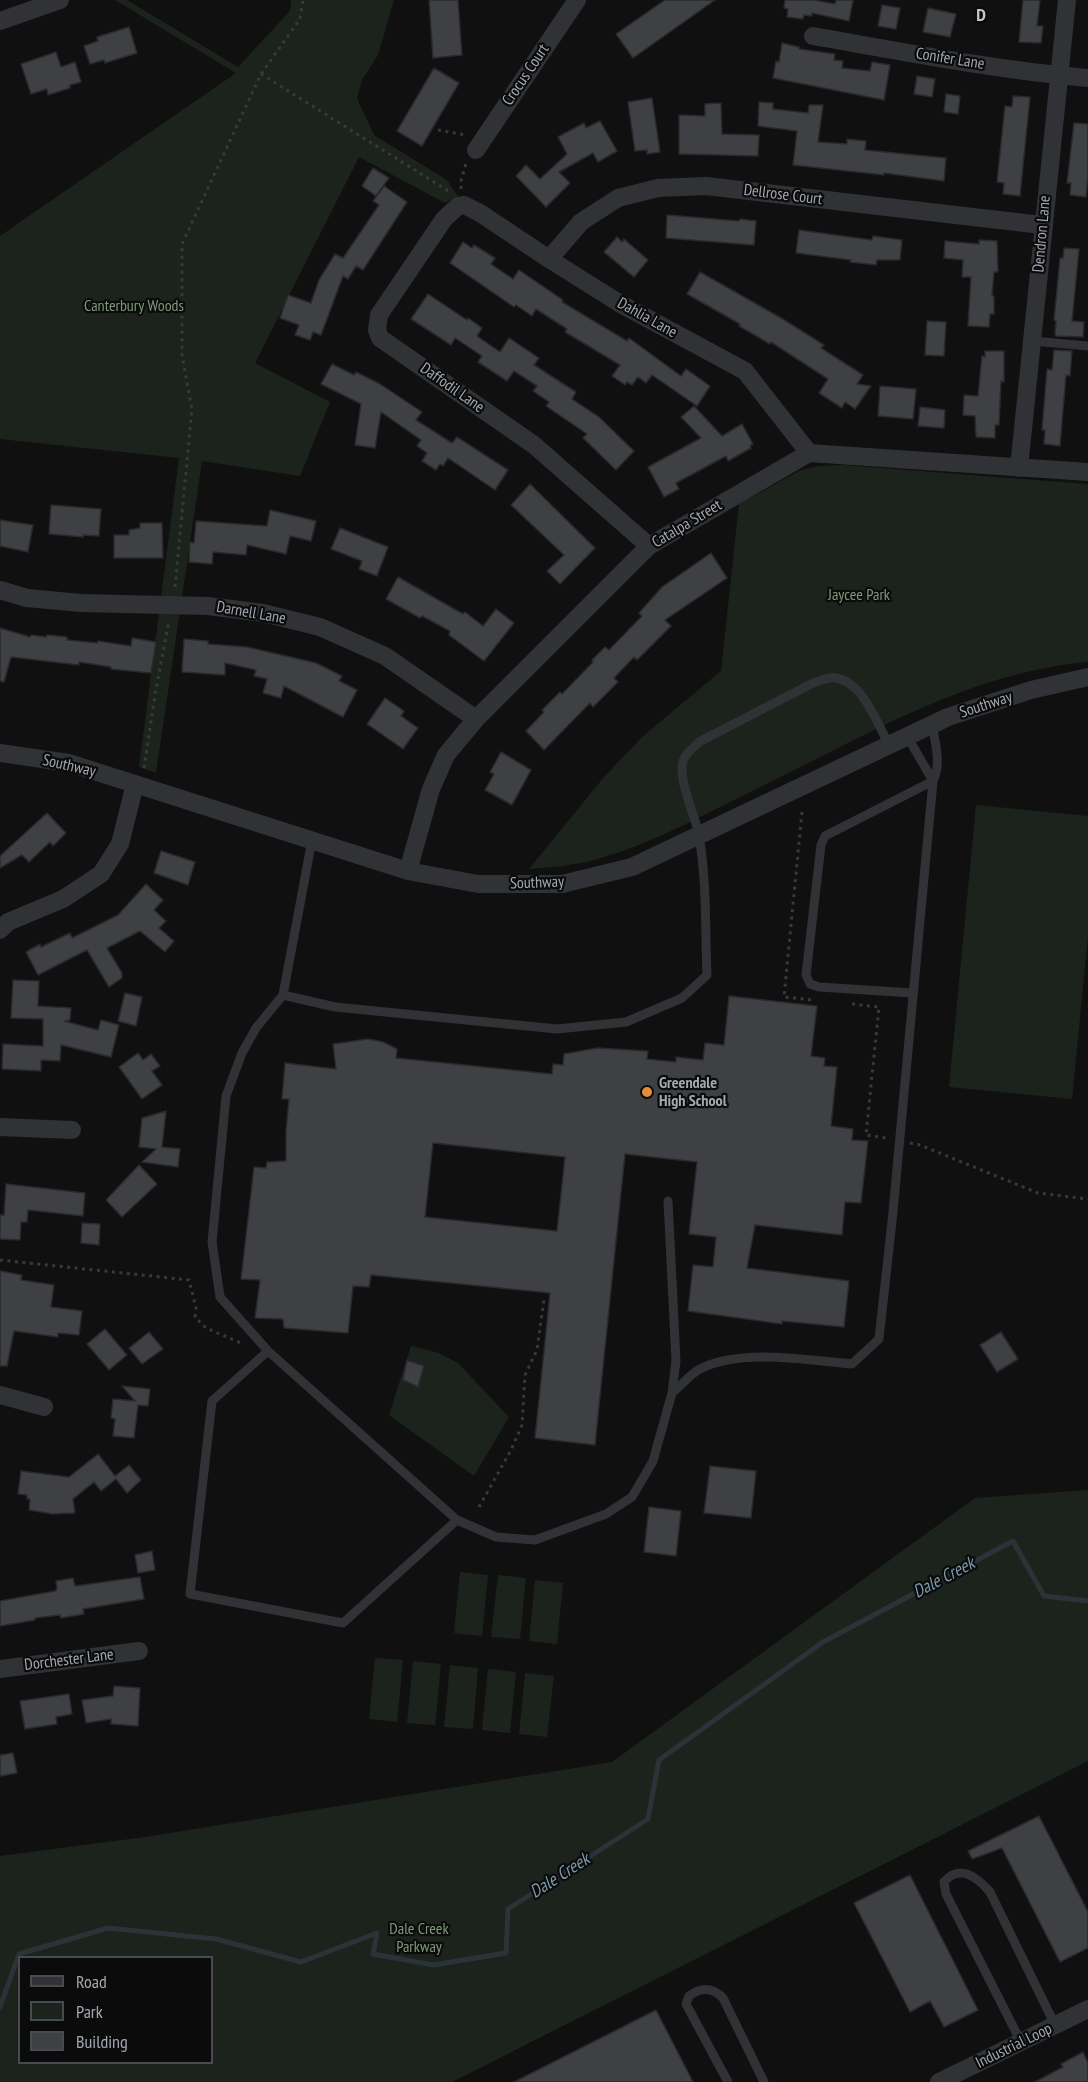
<!DOCTYPE html>
<html>
<head>
<meta charset="utf-8">
<style>
	body { margin:0 }
	#map { position:relative; width:1088px; height:2082px; overflow:hidden; background:#101011; font-family:"PT Sans Narrow",sans-serif }
	canvas { display:block }
	.legend { position:absolute; left:18px; top:1956px; width:195px; height:108px; box-sizing:border-box; background:#0b0b0c; border:2px solid #474a4e; margin:0; padding:8px 10px; list-style:none; font-size:18px; color:#a2a9b1 }
	.legend li { display:flex; align-items:center; gap:12px; height:30px }
	.legend b { width:30px; border:2px solid #474a4e }
</style>
</head>
<body>
<div id="map">
<canvas width="1088" height="2082"></canvas>
<ul class="legend">
<li><b style="height:8px;background:#313235"></b>Road</li>
<li><b style="height:16px;background:#1c231c"></b>Park</li>
<li><b style="height:16px;background:#3f4044"></b>Building</li>
</ul>
</div>
<script>
const ctx = document.querySelector('canvas').getContext('2d');
ctx.lineJoin = 'round';
function fill(path, color) { ctx.fillStyle = color; ctx.fill(path, 'evenodd'); }
function stroke(path, color, width, dash) { ctx.strokeStyle = color; ctx.lineWidth = width; ctx.lineCap = dash ? 'butt' : 'round'; ctx.setLineDash(dash || []); ctx.stroke(path); }
function write(font, color, halo, rows, align = 'center') {
  ctx.font = font + ' "PT Sans Narrow",sans-serif'; ctx.lineWidth = 4.5; ctx.setLineDash([]); ctx.textBaseline = 'middle'; ctx.strokeStyle = halo; ctx.fillStyle = color; for (const [text, x, y, turn = 0] of rows) {
    ctx.save(); ctx.translate(x, y); ctx.rotate((+turn || 0) * Math.PI / 180); ctx.textAlign = isNaN(turn) ? turn : align; if (halo) ctx.strokeText(text, 0, 0); ctx.fillText(text, 0, 0); ctx.restore();
  }
}
const green = new Path2D(`
	M115,0H127L238,67L290,11L291,0H394L378,55L362,80L357,98L374,135L447,180L458,196L445,203L359,157L255,363L330,402L300,476L202,461L156,773L139,767L179,458L0,439V236L236,73Z
	M843,465L1088,484V662C998,670 919,707 840,747C802,766 764,785 726,804C686,824 645,845 601,858C578,865 554,867 529,869L604,777L642,737L721,671L739,504L801,470L818,466Z
	M976,805L1088,816V937L1072,1099L949,1087Z
	M411,1346L439,1353L458,1363L509,1417L474,1476L389,1415Z
	M1088,1490V1761L452,2082H0V1856L145,1837L612,1762L975,1498ZM20,1958H212V2062H20Z
	M460,1572L488,1575L482,1636L454,1633Z
	M498,1575L526,1578L520,1639L491,1637Z
	M535,1580L563,1583L557,1644L529,1641Z
	M375,1658L403,1660L397,1722L369,1719Z
	M413,1661L441,1664L435,1725L407,1723Z
	M450,1665L478,1668L473,1729L444,1727Z
	M488,1669L516,1672L510,1733L482,1730Z
	M525,1673L554,1676L547,1737L519,1734Z`);
const stream = new Path2D(`
	M0,2007L19,1954L108,1928L216,1939L301,1962L377,1933L373,1954L433,1965L506,1953L508,1909L648,1819L659,1760L823,1642L1013,1541L1044,1596L1088,1601`);
const building = new Path2D(`
	M429,0H458L462,55L433,58Z
	M665,0H715L633,58L616,34Z
	M785,0H814L835,4L836,0H853L849,21L812,13V16L804,15L803,19L787,17L788,9L784,8Z
	M1023,0H1040L1037,26H1043L1041,43L1019,42Z
	M882,5L900,8L896,29L878,26Z
	M928,8L956,14L950,37L923,32Z
	M129,27L137,53L105,63L104,60L90,64L84,46L98,41L97,37Z
	M782,43L799,47V49L835,54L834,60L843,61L842,68L870,71L872,62L890,65L884,100L773,78L776,61L779,62Z
	M56,52L61,67L75,62L81,82L70,85V88L48,95L47,89L31,94L21,64Z
	M434,68L459,83L422,146L397,131Z
	M917,76L935,79L932,97L914,94Z
	M946,94L960,96L958,114L944,112Z
	M1013,96L1030,97L1020,196L1003,194L1004,183L997,182L1005,106L1012,107Z
	M652,98L660,152L647,154V150L635,151L628,102Z
	M759,102L773,103V109L808,113L809,105H823L818,142L847,144V139L866,141L865,150L946,158L944,181L884,173V175L793,165L797,131L758,126Z
	M721,103L722,134L759,135L758,156L679,154V115L705,116V104Z
	M600,121L617,151L598,162L593,153L559,172L570,183L546,207L516,176L526,165L540,179L567,154L558,137L584,123L586,128Z
	M1074,123L1088,124V174L1086,197L1070,195L1071,183H1067Z
	M373,168L389,178L376,196L362,186Z
	M384,186L407,202L363,270L356,266L348,279L343,276L321,335L313,332L310,340L295,335L299,325L280,318L288,295L311,303L319,280L335,254L343,258L379,205L373,201Z
	M667,215L739,221L740,219L756,221L754,245L666,238Z
	M799,230L872,240L873,236L902,240L900,260H877L876,265L850,262L851,260L796,253Z
	M617,237L622,242L624,239L648,260L634,277L604,252Z
	M979,240L997,241L998,272H994L992,296H994V314H990L989,327L968,326L971,277H962L963,260L944,258L945,241L979,244Z
	M463,242L472,248L474,245L495,258L491,264L513,279L519,270L563,300L562,302L627,341L629,338L681,376L686,369L710,386L697,406L652,375L646,383L638,377L632,385L627,382L625,385L612,376L620,365L565,332L567,329L536,309L532,316L516,305L514,307L450,263Z
	M1064,248L1079,249L1072,321L1084,322L1083,337L1056,336L1055,334L1056,321L1054,320L1060,258H1063Z
	M700,272L781,318L824,345L821,348L863,375L857,384L871,386L855,409L845,402L842,408L819,393L828,379L771,342L770,344L739,326L740,324L687,294Z
	M428,294L467,320L468,318L482,328L477,336L500,352L509,338L539,358L534,365L576,392L572,399L599,417L634,451L616,470L583,438L587,434L546,406L549,402L533,391L537,386L514,371L507,381L478,362L482,356L455,338L451,345L411,319Z
	M927,321L946,322L944,356L925,355Z
	M1054,350L1072,351L1070,376L1066,375L1060,446L1044,444L1045,430H1042L1047,369L1052,370Z
	M985,351H1004V382L1001,381L999,425H995V438L976,437L975,416L963,415L964,395L978,396L982,356L985,357Z
	M332,364L354,375L356,372L380,384L422,412L416,420L452,443L457,437L508,470L495,490L448,458L443,466L440,464L436,470L422,461L427,453L417,446L421,440L381,412L375,448L355,445L361,404L321,384Z
	M880,386L916,389L913,419L878,416Z
	M694,406L722,436L742,424L753,444L750,446L751,448L728,461L726,456L676,483L679,489L664,497L648,467L701,438L681,417Z
	M920,407L945,410L944,428L918,426Z
	M530,484L595,548L560,584L547,571L564,555L511,505Z
	M51,505L101,509L99,536L83,535V537L49,534Z
	M270,510L316,521L311,541L290,536L286,554L247,545L246,555L213,552L212,564L189,562L190,542L194,543L196,521L267,526Z
	M0,520L33,525L28,552L0,546Z
	M140,523H162L163,558H114V535H129V530L140,528Z
	M340,528L388,547L377,576L359,569L362,561L331,549Z
	M711,553L727,578L665,620L671,626L637,660L634,657L614,678L618,682L593,707L590,703L544,750L526,731L544,712L542,710L560,692L562,694L593,662L592,660L605,647L609,650L642,616L639,613L662,587Z
	M398,577L463,614L465,612L483,626L496,609L514,623L484,661L449,635L450,631L422,616L420,618L386,599Z
	M0,628L30,637L31,635L46,637L47,635L67,637V640L97,643L98,641L131,646L132,638L156,642L151,673L111,669V667L79,662V665L11,657L4,682L0,681Z
	M184,639L208,641V644L247,647L316,663L342,676L339,681L357,690L343,717L284,686L281,698L263,693L267,679L254,676L256,670L225,663V675L182,672Z
	M385,698L404,711L401,716L418,728L403,749L367,724Z
	M501,752L531,770L512,805L485,790L494,774L490,772Z
	M47,813L66,833L53,846L50,842L29,862L22,855L0,868V856Z
	M161,851L195,862L188,885L154,873Z
	M146,884L163,900L154,910L166,921L159,928L174,941L165,952L140,931L107,948L122,973V978L109,987L87,950L38,975L26,952L40,944L41,947L70,933L72,938L118,915Z
	M13,980L39,981L38,1006L71,1008L70,1020L64,1021L98,1030L101,1020L119,1025L111,1057L61,1045L60,1061L41,1060V1071L2,1069L3,1044L43,1046V1019L11,1018Z
	M125,993L142,997L136,1026L118,1021Z
	M729,996L817,1006L811,1056L825,1058L824,1066L837,1067L831,1126L853,1129L852,1140L868,1141L861,1203L845,1202L842,1235L755,1225L747,1268L849,1281L844,1327L782,1321V1324L688,1311L693,1265L713,1267L716,1237L689,1234L697,1162L625,1154L595,1445L535,1438L550,1293L371,1275L369,1287L353,1286L348,1333L284,1328L283,1319L255,1318L260,1280L241,1279L254,1167L266,1168L267,1162L286,1161V1131L289,1099H282L285,1063L336,1069L333,1044L368,1039L383,1042L397,1049L396,1058L552,1074L553,1064L563,1065L564,1054L597,1048L648,1051L647,1059L676,1062V1057L703,1060L705,1043L724,1045ZM433,1143L565,1157L557,1231L425,1217Z
	M138,1053L143,1060L151,1054L160,1066L152,1071L162,1085L142,1099L119,1067Z
	M166,1111L162,1147L180,1149L178,1167L142,1162L156,1149L139,1147L142,1118Z
	M139,1165L157,1184L122,1217L106,1200Z
	M6,1184L85,1193L83,1216L28,1210L27,1222H21L20,1240L0,1239V1215H4Z
	M82,1223L100,1224L99,1245L81,1243Z
	M0,1271L22,1275L21,1280L54,1285L51,1307L82,1311L79,1335L58,1333V1337L14,1331L7,1366H0Z
	M105,1329L127,1355L109,1370L87,1344Z
	M149,1332L163,1349L142,1364L129,1348Z
	M1001,1332L1018,1359L997,1372L980,1345Z
	M407,1360L424,1366L418,1387L403,1380Z
	M122,1386L150,1389L148,1406L138,1405L134,1438L113,1436L115,1419L111,1418L113,1399L135,1401Z
	M98,1454L115,1476L129,1465L141,1480L127,1493L116,1479L101,1491L94,1482L73,1499L75,1513L53,1514L29,1510L30,1499H27V1495L18,1494L21,1471L69,1477Z
	M710,1466L756,1471L751,1518L704,1513Z
	M649,1507L681,1511L676,1556L644,1552Z
	M152,1551L155,1570L138,1573L135,1555Z
	M140,1577L144,1599L83,1609L84,1614L61,1618L60,1615L35,1618V1620L0,1626V1601L55,1591L57,1589L56,1581L73,1578L75,1586Z
	M114,1686L140,1688L138,1726L111,1724V1719L86,1723L82,1700L113,1696Z
	M69,1694L72,1714L56,1717L57,1724L25,1729L20,1701Z
	M13,1753L17,1773L0,1776V1755Z
	M1039,1816L1088,1912V1948L1060,1962L1002,1848L972,1859L968,1851Z
	M910,1875L978,2010L944,2027L930,2001L910,2012L854,1903Z
	M656,2010L693,2082H514Z
	M1083,2052L1088,2063V2082H1035L1063,2067L1061,2064Z`);
const path = new Path2D(`
	M261,74L450,192
	M438,130L466,135
	M461,189V181L466,163
	M175,587L192,409L182,355V244L261,74L300,19L303,0
	M144,768L155,695L169,620
	M802,812L784,997L812,1000
	M852,1004L879,1007L866,1135L886,1138
	M910,1143L920,1145L1038,1193L1088,1199
	M0,1260L189,1280L196,1308L195,1317L206,1328L241,1343
	M479,1507L511,1450L522,1425L525,1375L537,1350L544,1299`);
const lane = new Path2D(`
	M1033,341L1088,346
	M907,736L933,781
	M312,840L283,995L256,1028L242,1053L226,1096L212,1242L220,1297L268,1351L212,1401L190,1594L343,1623L457,1520L496,1537L535,1540L606,1514L632,1497L653,1461L672,1393L676,1361L668,1201
	M913,993L819,987L810,984L806,975L821,845L825,836L933,781
	M283,995L335,1007L557,1029L626,1022L682,998L707,975C705,929 707,882 699,836C695,814 682,791 682,768C681,757 692,749 699,742L811,684C817,682 823,679 829,678C860,674 877,723 889,745
	M268,1351L457,1520
	M672,1393C681,1386 690,1374 700,1369C740,1348 808,1360 852,1364L879,1339L893,1212L933,781C942,763 935,743 932,724
	M1021,2042L946,1894L944,1882C960,1863 978,1878 990,1892L1055,2025
	M728,2082L686,2004L689,1996C701,1987 712,1987 723,1998L764,2082`);
const street = new Path2D(`
	M0,21L60,0
	M813,36C904,52 996,70 1088,78
	M476,150L577,0
	M549,259L581,222L618,198L658,188L706,186L1042,225
	M1019,468L1067,0
	M649,546L534,445L380,338L377,330L379,315L444,219L458,206L464,205L480,213L549,259L619,303L745,371L809,453
	M0,590L27,598L81,603L208,606L263,613L320,627L385,656L476,719
	M0,753L69,763L408,871L478,884H562L632,867L948,717L1031,690L1088,677
	M408,871L431,789L446,755L476,719L649,546L809,453L1088,472
	M0,930L8,922L63,899L101,874L120,844L135,784
	M0,1127L72,1130
	M0,1395L44,1407
	M0,1669L139,1651
	M939,2082L1088,2009`);
const markers = [
	[647,1092,6,"#e28f36"]
];
const streetNames = [
	["Conifer Lane",950,59,9],
	["Crocus Court",526,75,-56],
	["Dellrose Court",783,195,7],
	["Dendron Lane",1042,234,-85],
	["Dahlia Lane",647,318,29],
	["Daffodil Lane",452,388,35],
	["Catalpa Street",687,524,-31],
	["Darnell Lane",251,613,10],
	["Southway",986,705,-18],
	["Southway",69,766,13],
	["Southway",537,883,-2],
	["Dorchester Lane",69,1660,-7],
	["Industrial Loop",1014,2046,-26]
];
const parkNames = [
	["Canterbury Woods",134,306],
	["Jaycee Park",859,595],
	["Dale Creek",419,1929],
	["Parkway",419,1947]
];
const poiNames = [
	["Greendale",659,1083],
	["High School",659,1101]
];
const neighbourhoodNames = [
	["D",981,16]
];
const waterNames = [
	["Dale Creek",944,1578,-28],
	["Dale Creek",560,1876,-33]
];
fill(green, '#1c231c');
stroke(stream, '#2a3438', 5);
fill(building, '#3f4044');
stroke(building, '#2a2a2d', 1.5);
stroke(path, '#37393c', 3, [3, 4.5]);
stroke(lane, '#313235', 9);
stroke(street, '#313235', 18);
for (const [x, y, r, color] of markers) { const dot = new Path2D(); dot.arc(x, y, r, 0, 2 * Math.PI); ctx.fillStyle = color; ctx.fill(dot); stroke(dot, '#0b0b0c', 2); }
write('16px', '#a2a9b1', '#0b0b0c', streetNames);
write('16px', '#7d9a7a', '#0b0b0c', parkNames);
write('bold 16px', '#a2a9b1', '#0b0b0c', poiNames, 'left');
write('bold 18px', '#c2c7cd', '#0b0b0c', neighbourhoodNames);
write('italic 18px', '#7b9baa', '#0b0b0c', waterNames);
</script>
</body>
</html>
